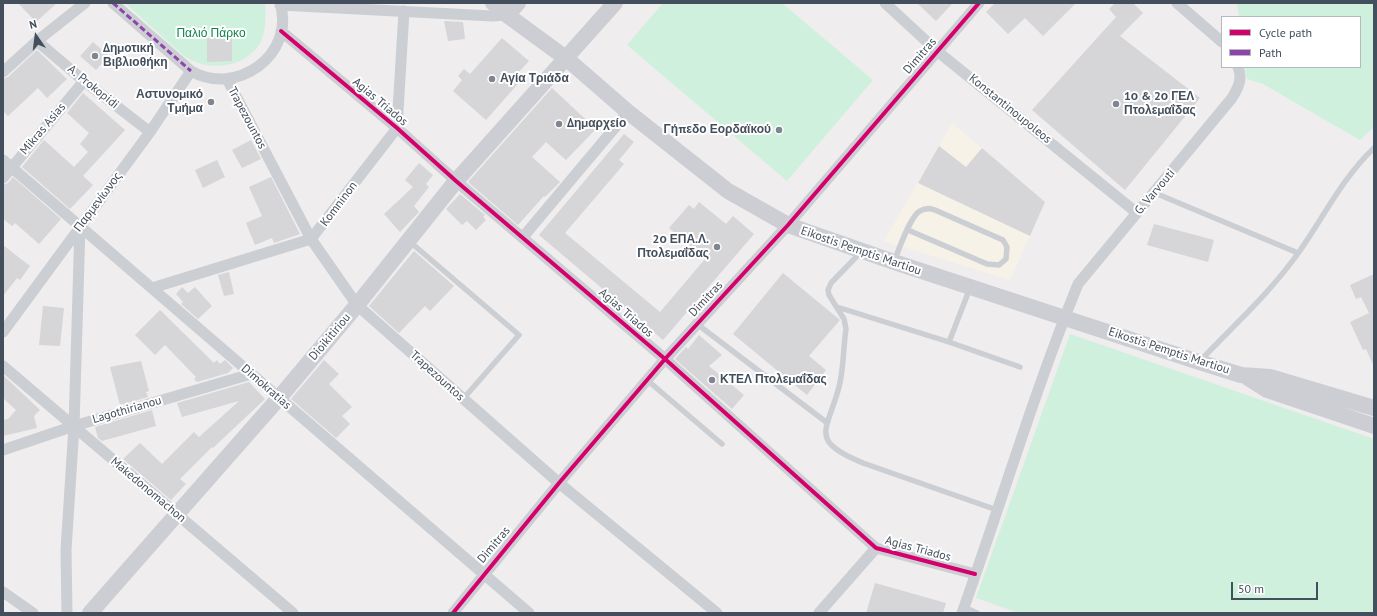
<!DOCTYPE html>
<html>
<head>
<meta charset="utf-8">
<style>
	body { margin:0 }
	#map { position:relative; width:1377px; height:616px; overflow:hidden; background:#efeded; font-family:"PT Sans",sans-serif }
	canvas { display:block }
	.frame { position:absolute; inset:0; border:4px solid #434f5c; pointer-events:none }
	.legend { position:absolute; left:1221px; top:16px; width:140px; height:52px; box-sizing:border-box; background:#fff; border:1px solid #b4b9be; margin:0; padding:5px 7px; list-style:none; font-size:12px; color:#434f5c }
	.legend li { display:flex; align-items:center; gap:8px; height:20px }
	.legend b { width:20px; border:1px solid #b4b9be }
	.north { position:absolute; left:16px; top:16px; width:40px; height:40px; -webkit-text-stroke:3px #fff; paint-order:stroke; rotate:346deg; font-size:11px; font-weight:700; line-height:16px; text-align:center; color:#434f5c }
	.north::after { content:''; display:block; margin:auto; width:14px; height:18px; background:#434f5c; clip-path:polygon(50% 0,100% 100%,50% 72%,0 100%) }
	.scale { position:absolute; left:1231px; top:582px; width:87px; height:18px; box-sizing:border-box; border:2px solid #434f5c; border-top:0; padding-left:5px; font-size:12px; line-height:14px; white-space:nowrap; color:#434f5c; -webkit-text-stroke:3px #fff; paint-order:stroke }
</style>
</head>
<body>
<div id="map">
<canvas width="1377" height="616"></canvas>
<div class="frame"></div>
<ul class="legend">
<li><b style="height:5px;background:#d6006c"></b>Cycle path</li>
<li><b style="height:5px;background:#8e44ad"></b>Path</li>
</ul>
<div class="north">N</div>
<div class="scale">50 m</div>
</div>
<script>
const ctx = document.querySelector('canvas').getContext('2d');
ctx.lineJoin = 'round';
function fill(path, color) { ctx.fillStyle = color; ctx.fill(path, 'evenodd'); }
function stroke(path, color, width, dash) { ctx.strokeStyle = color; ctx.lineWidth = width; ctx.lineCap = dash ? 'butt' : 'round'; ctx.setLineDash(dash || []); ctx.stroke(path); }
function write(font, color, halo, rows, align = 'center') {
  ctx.font = font + ' "PT Sans",sans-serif'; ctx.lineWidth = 4; ctx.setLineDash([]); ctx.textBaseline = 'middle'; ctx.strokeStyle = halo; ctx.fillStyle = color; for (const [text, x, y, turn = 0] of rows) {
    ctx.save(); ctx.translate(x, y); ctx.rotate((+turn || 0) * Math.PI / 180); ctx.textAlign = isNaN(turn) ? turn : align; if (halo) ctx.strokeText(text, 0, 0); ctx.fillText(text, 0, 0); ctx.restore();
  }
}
const commercial = new Path2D(`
	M952,123L1045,202L1010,280L884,241Z`);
const green = new Path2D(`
	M125,3H265C266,15 266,34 259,45C241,70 207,71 184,56Z
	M663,3H782L873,80L787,181L627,45Z
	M1237,3H1374V127L1360,140L1263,84L1247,79L1245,67H1360V17H1239Z
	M1070,334L1374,439V613H1019L976,598Z`);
const building = new Path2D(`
	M18,3H57L36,22Z
	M917,3H953L936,21Z
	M995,3H1076L1043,36L1025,18L1008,34L986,12Z
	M1115,3H1133L1143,13L1120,36L1200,98L1125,190L1032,110L1116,17L1109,9Z
	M444,21L463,22L465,39L448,41Z
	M207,38H232V61L207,62Z
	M502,38L529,61L518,73L523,78L486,120L453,91L462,80L458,76L464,69L470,74Z
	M93,42L109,56L96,70L80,56Z
	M37,50L67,79L47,98L38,88L8,116L3,111V79L8,77Z
	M552,88L596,129L566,160L546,142L532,157L560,182L545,197L544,196L518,225L468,182Z
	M83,93L125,130L83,176L93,185L70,209L22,167L44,140L74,167L88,152L80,144L89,133L67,113Z
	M624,134L634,142L619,160L624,164L565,233L660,312L705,259L669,228L689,205L694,209L699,202L726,224L733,216L754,234L663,340L539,235Z
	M251,140L261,159L242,168L232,150Z
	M939,146L966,167L982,148L1045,202L1030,236L918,183Z
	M217,160L225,177L203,188L195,170Z
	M419,163L433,175L426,184L429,187L414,206L419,212L400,232L384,214L413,187L405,180Z
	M13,177L61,219L39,244L15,223L12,226L3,219V185L8,183Z
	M271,177L300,234L274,243L272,238L255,245L246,223L262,216L249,187Z
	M460,194L485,215L483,217L486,220L476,230L467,221L462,225L446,209Z
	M1154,224L1214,240L1208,262L1147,245Z
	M3,245L30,266L20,280L17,278L3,296Z
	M414,251L454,286L430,311L425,306L399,333L369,306Z
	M229,272L234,294L224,296L218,275Z
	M783,273L840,320L809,356L826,370L807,395L733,334Z
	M1374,274V367L1366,349L1363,350L1350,322L1369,313L1361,297L1356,299L1350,285Z
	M182,287L188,293L195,287L212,306L198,319L181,304L183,302L176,294Z
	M43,306L64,308L60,346L39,345Z
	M160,310L214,363L217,360L220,364L225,360L233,368L228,373L197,382L194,379L196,377L165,345L155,355L135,335Z
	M699,335L722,355L709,366L744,395L732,409L675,359L686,347L688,349Z
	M324,360L339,374L329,384L352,407L342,416L350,424L336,438L291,399Z
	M141,361L149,391L146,392L148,397L120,405L110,367Z
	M3,375L40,410L34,416L37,428L3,436V420L8,419L16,410L3,398Z
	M249,382L265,399L213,448L212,447L180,479L186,484L171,500L123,459L140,443L162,464L194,432L199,437L239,401L182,417L177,403Z
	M152,410L156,426L102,441L98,438L95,427Z
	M875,583L946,603L943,613H866Z`);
const lane = new Path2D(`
	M1155,193L1298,253
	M409,241L519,335L463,399
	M861,252L831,283L828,290L829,295L844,319L846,329C843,348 844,368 839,387C827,432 808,440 863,463L997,510
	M894,261C899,250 910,216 920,211C925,208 930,208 935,210L1003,240L1007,247L1006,259L999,265L987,264L908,230
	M837,307L949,342L1020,367
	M697,324L826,422
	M949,342L970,288
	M1200,361C1234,325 1270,293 1299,252C1323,218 1343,177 1374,148
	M647,380L722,444
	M964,607L977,613`);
const street = new Path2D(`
	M113,3L191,71C236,97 296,55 280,3
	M885,3L937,51L1137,213
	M1177,3L1222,42
	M280,5L492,16L507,15
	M281,31L397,128L456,181L665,359L876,548L975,574
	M37,41L84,81L150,132
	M3,72L37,41L85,3
	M227,79L311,239L357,305L559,483L717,613
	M3,160L529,613
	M3,178L84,81
	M523,237L628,112
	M152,288L311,239L397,128L404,11
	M3,332L150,132L191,71
	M3,366L293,613
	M3,450L74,426L251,374
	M3,592L33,613
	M67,613L66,550L74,426L80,226
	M453,613L559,483L665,359L788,225L979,3
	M819,613L876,548
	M962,613C1001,504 1034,392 1078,284L1232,98C1238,88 1243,79 1238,67`);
const secondary = new Path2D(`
	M493,3L507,15L567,59L628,112L728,191L788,225L894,262L1199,362L1241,375L1270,377L1374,408
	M507,15L518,3
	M1245,376L1267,390L1374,426
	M90,613L279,398L357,305L456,181L615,3`);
const quiet = new Path2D(`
	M113,3L191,71`);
const cycleway = new Path2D(`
	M281,31L397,128L456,181L665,359L876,548L975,574
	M453,613L559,483L665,359L788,225L979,3`);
const markers = [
	[95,56,4,"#7f868f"],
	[492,79,4,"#7f868f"],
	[211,102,4,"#7f868f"],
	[1116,104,4,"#7f868f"],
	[559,124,4,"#7f868f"],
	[779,130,4,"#7f868f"],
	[717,247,4,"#7f868f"],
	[712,380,4,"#7f868f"]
];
const parkNames = [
	["Παλιό Πάρκο",211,34]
];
const poiNames = [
	["Δημοτική",103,49],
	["Βιβλιοθήκη",103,63],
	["Αγία Τριάδα",500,79],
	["Αστυνομικό",203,95,"right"],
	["Τμήμα",203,109,"right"],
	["1ο & 2ο ΓΕΛ",1124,97],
	["Πτολεμαΐδας",1124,111],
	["Δημαρχείο",567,124],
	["Γήπεδο Εορδαϊκού",771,130,"right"],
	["2ο ΕΠΑ.Λ.",709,240,"right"],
	["Πτολεμαΐδας",709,254,"right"],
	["ΚΤΕΛ Πτολεμαΐδας",720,380]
];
const streetNames = [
	["Dimitras",920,56,-49],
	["A. Prokopidi",93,87,39],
	["Agias Triados",380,102,40],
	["Konstantinoupoleos",1010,109,39],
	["Trapezountos",247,118,62],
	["Mikras Asias",43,129,-50],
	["G. Varvouti",1155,192,-50],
	["Παρμενίωνος",98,202,-53],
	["Komninon",339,204,-53],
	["Eikostis Pemptis Martiou",861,251,19],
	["Dimitras",706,299,-47],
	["Agias Triados",626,313,41],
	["Dioikitiriou",330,337,-50],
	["Eikostis Pemptis Martiou",1169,351,18],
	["Trapezountos",437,376,42],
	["Dimokratias",266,387,41],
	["Lagothirianou",127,410,-16],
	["Makedonomachon",148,490,40],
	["Dimitras",494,545,-50],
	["Agias Triados",918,549,15]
];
fill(commercial, '#f7f2e7');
fill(green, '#cff0dc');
fill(building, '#d6d5d7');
stroke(lane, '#cbced2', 5.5);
stroke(street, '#cbced2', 11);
stroke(secondary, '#ccced3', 16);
stroke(quiet, '#8e44ad', 3, [6, 3]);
stroke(cycleway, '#d6006c', 4);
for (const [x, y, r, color] of markers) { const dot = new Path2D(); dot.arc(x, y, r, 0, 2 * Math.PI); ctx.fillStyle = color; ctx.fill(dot); stroke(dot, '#fff', 1.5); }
write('12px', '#0e834c', '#fff', parkNames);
write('bold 12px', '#434f5c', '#fff', poiNames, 'left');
write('12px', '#434f5c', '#fff', streetNames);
</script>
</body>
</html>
